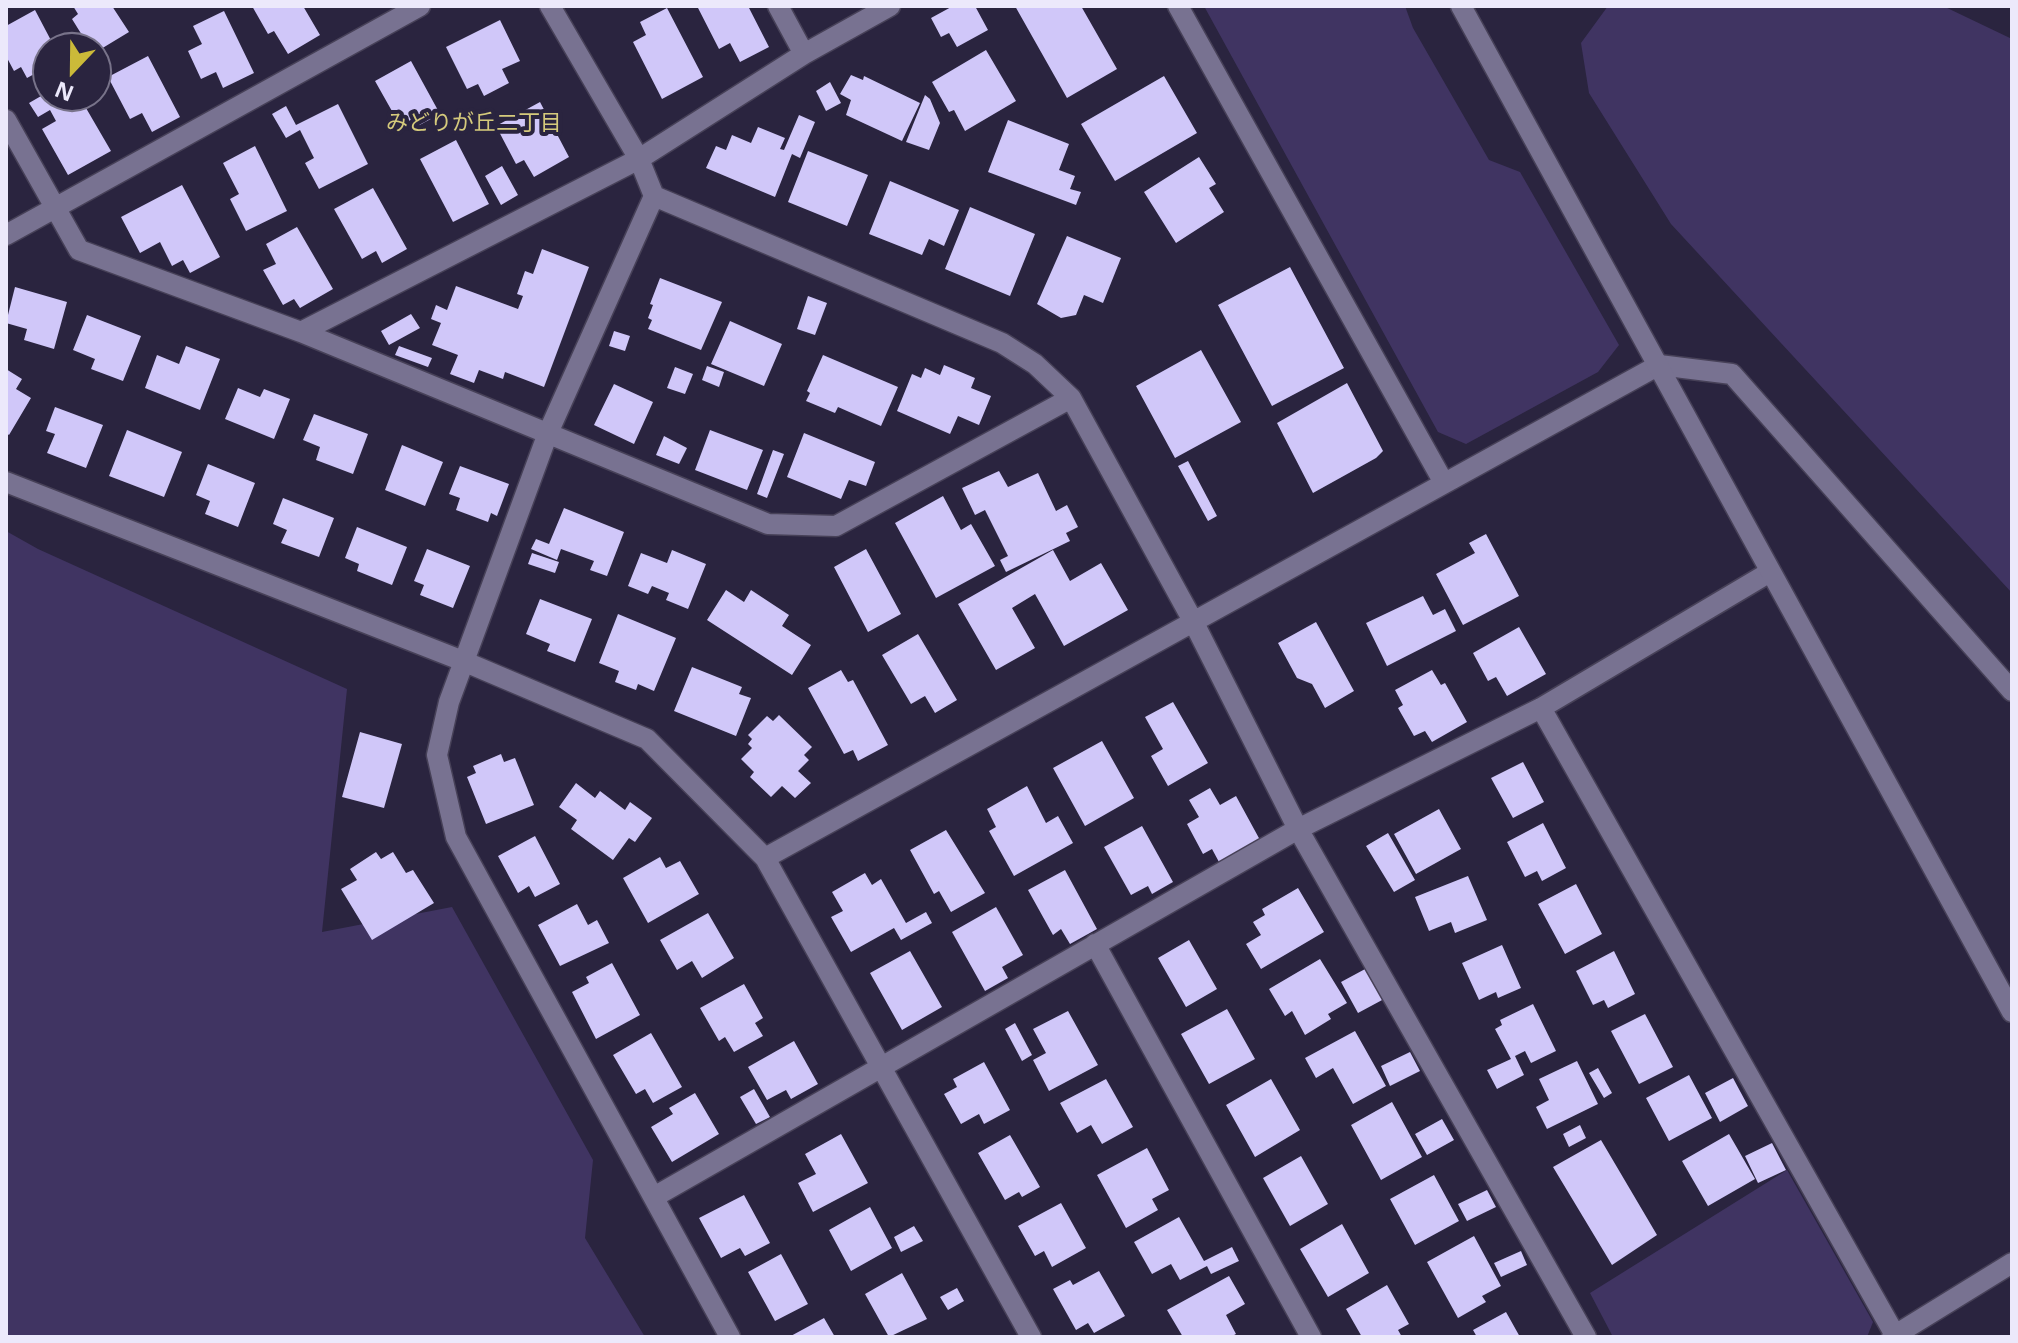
<!DOCTYPE html>
<html>
<head>
<meta charset="utf-8">
<style>
	body { margin:0 }
	#map { position:relative; width:2018px; height:1343px; overflow:hidden; background:#2a243f; font-family:"Open Sans",sans-serif }
	canvas { display:block }
	.frame { position:absolute; inset:0; border:8px solid #ece9fb; pointer-events:none }
	.north { position:absolute; left:32px; top:32px; width:80px; height:80px; box-sizing:border-box; background:#2a243f; border:2px solid #78738a; border-radius:50%; rotate:202deg; font-size:22px; font-weight:700; line-height:32px; text-align:center; color:#ece9fb }
	.north::after { content:''; display:block; margin:auto; width:28px; height:36px; background:#cbba39; clip-path:polygon(50% 0,100% 100%,50% 72%,0 100%) }
</style>
</head>
<body>
<div id="map">
<canvas width="2018" height="1343"></canvas>
<div class="frame"></div>
<div class="north">N</div>
</div>
<script>
const ctx = document.querySelector('canvas').getContext('2d');
ctx.lineJoin = 'round';
function fill(path, color) { ctx.fillStyle = color; ctx.fill(path, 'evenodd'); }
function stroke(path, color, width, dash) { ctx.strokeStyle = color; ctx.lineWidth = width; ctx.lineCap = dash ? 'butt' : 'round'; ctx.setLineDash(dash || []); ctx.stroke(path); }
function write(font, color, halo, rows, align = 'center') {
  ctx.font = font + ' "Open Sans","Noto Sans JP",sans-serif'; ctx.lineWidth = 8; ctx.setLineDash([]); ctx.textBaseline = 'middle'; ctx.strokeStyle = halo; ctx.fillStyle = color; for (const [text, x, y, turn = 0] of rows) {
    ctx.save(); ctx.translate(x, y); ctx.rotate((+turn || 0) * Math.PI / 180); ctx.textAlign = isNaN(turn) ? turn : align; if (halo) ctx.strokeText(text, 0, 0); ctx.fillText(text, 0, 0); ctx.restore();
  }
}
const green = new Path2D(`
	M1204,6H1405L1413,28L1489,160L1520,172L1619,345L1598,372L1466,444L1438,432Z
	M1608,6H1943L2012,39V593L1671,224L1589,93L1581,43Z
	M6,531L38,549L347,689L322,932L452,907L593,1160L585,1238L645,1337H6Z
	M1787,1170L1873,1322L1867,1337H1613L1590,1293Z`);
const building = new Path2D(`
	M73,6H112L129,32L96,52V48H90L72,19L78,14Z
	M252,6H303L320,35L288,54L274,31L268,34Z
	M697,6H748L769,47L740,62L730,43L719,49Z
	M953,6H975L988,30L957,47L949,33L941,37L931,18Z
	M1015,6H1081L1117,69L1067,98Z
	M667,8L703,77L662,99L633,42L646,35L640,22Z
	M35,10L55,48H48V76L40,80L36,73L27,78L21,67L14,71L6,56V26Z
	M224,11L254,73L223,88L216,72L201,79L188,51L202,44L193,26Z
	M500,20L520,61L502,69L509,83L484,96L478,84L467,89L446,47Z
	M986,50L1016,101L965,131L954,110L949,112L932,82Z
	M148,56L180,117L152,132L142,113L130,119L108,77Z
	M411,61L440,114L414,128L406,115L397,120L375,81Z
	M851,75L863,80L864,76L920,103L902,141L846,115L851,100L840,94Z
	M1164,76L1197,133L1115,181L1081,124Z
	M830,82L841,103L826,111L816,91Z
	M48,92V96H79L111,151L68,175L42,129L56,121L50,110L38,117L29,103Z
	M925,95L930,99L940,123L929,150L906,142Z
	M540,102L569,157L534,177L524,160L516,164L496,126Z
	M338,104L368,164L319,189L305,163L314,158L300,130L286,138L272,114L286,106L296,125Z
	M799,115L815,122L800,158L792,154L775,197L706,168L716,146L726,150L732,135L751,143L758,127L785,138L780,149L784,150Z
	M1008,120L1069,144L1059,170L1075,176L1070,189L1081,192L1076,205L988,172Z
	M456,140L489,204L453,222L420,159Z
	M255,146L287,211L246,231L230,199L239,194L223,163Z
	M808,151L868,175L847,226L788,202Z
	M1199,157L1216,184L1209,188L1224,212L1176,243L1144,192Z
	M502,166L518,195L501,205L485,176Z
	M890,181L959,210L944,246L929,239L922,255L869,234Z
	M182,185L220,257L190,273L183,260L172,266L160,242L140,253L121,217Z
	M373,188L407,249L382,263L376,251L362,259L334,209Z
	M970,207L1035,234L1010,296L945,269Z
	M297,227L333,289L300,308L294,299L283,305L263,270L276,264L266,244Z
	M1067,236L1121,258L1103,303L1084,295L1076,315L1061,318L1037,304Z
	M542,249L589,267L544,387L505,372L503,379L479,370L474,383L450,374L458,355L432,345L441,323L431,319L436,305L447,310L456,286L518,309L523,296L517,294L525,271L533,274Z
	M1290,267L1344,368L1272,406L1218,305Z
	M660,278L722,302L701,350L648,329L652,320L648,318L653,305L650,304Z
	M15,287L67,302L54,349L24,340L27,329L6,323Z
	M808,296L827,303L815,335L797,329Z
	M411,314L420,328L389,345L381,331Z
	M87,315L141,336L123,381L91,369L95,359L73,350Z
	M730,321L782,344L764,386L711,364Z
	M614,331L630,336L625,351L609,346Z
	M186,346L220,359L200,410L145,388L157,355L179,364Z
	M399,346L432,358L428,367L395,355Z
	M1201,350L1241,422L1175,458L1136,386Z
	M823,355L898,387L881,426L838,407L835,413L806,401L810,393L807,391Z
	M944,365L975,378L971,388L991,396L979,425L958,416L950,434L897,411L912,374L921,378L925,368L940,375Z
	M707,366L724,372L719,387L702,380Z
	M675,367L693,374L685,394L667,388Z
	M6,369L22,379L16,389L31,398L9,435L6,433Z
	M1347,383L1383,451L1376,458L1313,493L1277,423Z
	M614,384L653,402L634,444L594,425Z
	M238,388L260,397L264,389L290,399L274,439L225,419Z
	M55,407L103,425L86,468L47,453L55,434L46,431Z
	M314,414L368,434L353,474L316,460L320,447L303,440Z
	M127,430L182,452L164,497L109,476Z
	M710,430L763,450L747,490L695,470Z
	M804,433L875,462L866,486L849,480L841,499L787,477Z
	M664,436L687,448L679,464L656,455Z
	M402,445L443,462L425,506L385,490Z
	M773,450L784,454L767,498L757,494Z
	M1188,461L1217,516L1208,521L1178,466Z
	M208,464L255,483L238,527L205,514L210,501L196,495Z
	M460,466L509,484L497,516L491,513L488,522L456,510L460,498L449,494Z
	M999,471L1008,487L1038,473L1056,511L1067,505L1078,527L1066,533L1070,541L1006,572L1000,560L1008,556L985,510L975,515L962,488Z
	M943,496L961,530L971,524L995,566L936,598L895,523Z
	M283,498L334,518L319,557L281,543L287,530L273,524Z
	M564,508L624,532L607,576L590,570L594,561L561,549L557,560L531,549L536,539L549,544Z
	M357,527L407,547L392,585L357,571L359,564L345,558Z
	M1486,534L1519,596L1463,625L1436,574L1475,553L1469,543Z
	M427,549L470,566L453,608L420,595L424,585L414,581Z
	M866,549L901,614L868,632L834,567Z
	M672,550L706,564L688,609L666,600L669,593L652,586L648,594L628,586L641,553L667,563Z
	M1053,550L1070,581L1101,563L1128,610L1064,646L1035,594L1012,608L1035,648L996,670L958,604Z
	M532,553L559,562L555,573L528,564Z
	M726,590L744,602L751,590L789,615L782,626L811,645L792,675L707,620Z
	M1423,596L1433,615L1445,609L1456,631L1387,666L1366,623Z
	M540,599L592,619L575,662L547,651L550,644L526,634Z
	M618,614L676,638L654,691L638,684L636,690L615,682L619,671L599,663Z
	M1316,622L1354,691L1325,708L1312,684L1297,678L1278,643Z
	M1519,627L1546,674L1507,696L1496,677L1488,681L1473,653Z
	M918,634L957,700L935,713L925,696L911,704L882,655Z
	M692,667L742,687L739,694L751,698L736,736L674,711Z
	M841,670L848,682L853,680L888,745L858,761L853,750L844,754L808,688Z
	M1432,670L1441,685L1445,683L1467,722L1432,742L1425,731L1414,736L1398,708L1403,705L1395,690Z
	M1173,702L1208,763L1168,786L1151,756L1163,749L1145,717Z
	M779,715L812,747L804,755L809,760L798,771L811,783L795,798L782,786L771,797L750,777L754,772L741,759L752,748L748,744L752,739L748,735L767,716L773,721Z
	M360,732L402,744L384,808L342,797Z
	M1102,741L1134,798L1085,826L1053,768Z
	M501,754L504,762L515,758L534,805L486,824L467,777L476,773L473,766Z
	M1523,762L1544,802L1513,818L1491,778Z
	M576,783L595,798L600,791L625,810L630,802L652,818L635,842L629,838L613,860L571,829L577,820L559,807Z
	M1027,786L1046,823L1058,816L1073,843L1014,876L989,831L996,827L987,809Z
	M1210,788L1220,805L1236,796L1260,840L1219,862L1212,849L1203,854L1187,824L1199,817L1189,800Z
	M1439,809L1461,849L1416,874L1394,834Z
	M1543,823L1566,868L1542,881L1537,871L1525,877L1507,842Z
	M1142,826L1173,882L1152,894L1148,886L1131,895L1104,847Z
	M946,830L985,893L951,912L939,891L934,894L910,850Z
	M1388,833L1415,880L1394,892L1366,846Z
	M535,836L560,884L535,897L529,886L518,893L498,856Z
	M376,852L381,859L393,852L406,873L413,870L434,903L372,940L341,889L357,880L350,869Z
	M660,857L666,868L680,861L699,894L648,923L623,878Z
	M1065,870L1097,929L1070,944L1061,929L1053,935L1028,890Z
	M865,873L872,885L881,879L906,923L926,912L932,923L901,940L894,928L851,952L831,917L843,911L832,892Z
	M1468,876L1487,920L1455,933L1451,922L1429,931L1415,897Z
	M1576,884L1602,934L1565,954L1538,904Z
	M1298,888L1324,932L1261,969L1246,944L1261,935L1253,922L1265,915L1262,909Z
	M577,904L588,925L597,920L609,943L560,966L538,925Z
	M996,907L1023,955L1002,967L1008,978L985,991L952,932Z
	M708,913L734,958L702,978L692,961L677,970L660,940Z
	M1189,940L1217,989L1186,1007L1158,958Z
	M1502,945L1521,988L1498,998L1496,992L1479,1000L1462,963Z
	M910,951L942,1007L902,1030L870,973Z
	M1614,951L1635,994L1608,1008L1604,1000L1593,1005L1576,971Z
	M1320,959L1347,1003L1328,1014L1331,1019L1305,1035L1292,1011L1285,1016L1269,989Z
	M612,963L640,1015L596,1039L572,992L589,983L586,977Z
	M1367,968L1384,999L1358,1013L1341,982Z
	M744,984L763,1018L755,1023L763,1036L734,1052L725,1037L719,1041L700,1008Z
	M1533,1004L1556,1051L1531,1063L1525,1051L1515,1056L1524,1075L1497,1089L1487,1070L1511,1059L1495,1029L1502,1025L1500,1020Z
	M1227,1009L1255,1059L1209,1084L1181,1034Z
	M1068,1011L1098,1065L1049,1091L1033,1060L1046,1053L1033,1029Z
	M1645,1014L1673,1067L1639,1084L1611,1031Z
	M1015,1023L1032,1055L1022,1061L1005,1029Z
	M1355,1031L1386,1086L1353,1104L1333,1068L1316,1078L1305,1058Z
	M651,1033L682,1087L653,1103L645,1089L636,1094L613,1055Z
	M794,1041L818,1084L791,1099L786,1090L767,1100L748,1067Z
	M1410,1052L1420,1071L1390,1086L1381,1066Z
	M1577,1061L1598,1104L1547,1129L1536,1107L1549,1100L1539,1079Z
	M984,1062L1010,1110L984,1124L979,1114L961,1124L944,1094L957,1087L953,1079Z
	M1598,1068L1612,1093L1604,1098L1589,1073Z
	M1689,1075L1712,1118L1669,1141L1646,1098Z
	M1733,1078L1748,1106L1720,1122L1705,1093Z
	M1106,1079L1133,1127L1102,1144L1091,1125L1077,1133L1060,1103Z
	M1271,1079L1300,1130L1255,1157L1226,1105Z
	M754,1089L770,1117L756,1124L740,1097Z
	M695,1093L719,1134L672,1162L651,1127L673,1114L669,1108Z
	M1392,1102L1422,1157L1381,1180L1351,1125Z
	M1442,1119L1454,1140L1427,1155L1415,1134Z
	M1580,1125L1586,1138L1569,1147L1563,1134Z
	M841,1134L868,1183L813,1212L798,1183L816,1174L805,1154Z
	M1729,1134L1755,1179L1708,1206L1682,1161Z
	M1010,1135L1040,1187L1022,1197L1019,1192L1005,1200L978,1153Z
	M1601,1140L1657,1235L1612,1265L1553,1167Z
	M1772,1143L1786,1170L1758,1183L1745,1156Z
	M1147,1148L1169,1190L1152,1199L1158,1210L1126,1228L1097,1175Z
	M1301,1156L1328,1204L1290,1226L1263,1178Z
	M1434,1175L1459,1221L1415,1245L1390,1199Z
	M1487,1190L1496,1207L1467,1221L1458,1204Z
	M744,1195L770,1243L745,1256L740,1248L721,1258L699,1218Z
	M1061,1203L1086,1248L1052,1267L1044,1251L1035,1256L1018,1226Z
	M870,1207L892,1248L851,1271L829,1230Z
	M1179,1217L1204,1261L1232,1247L1239,1261L1211,1274L1207,1266L1180,1280L1171,1264L1152,1274L1134,1242Z
	M1342,1224L1369,1273L1328,1297L1300,1249Z
	M914,1226L923,1241L901,1252L894,1237Z
	M1474,1236L1501,1286L1482,1296L1486,1302L1458,1318L1427,1262Z
	M1521,1251L1527,1265L1501,1277L1494,1263Z
	M781,1254L808,1304L775,1321L748,1272Z
	M1099,1271L1125,1316L1094,1333L1088,1323L1076,1330L1053,1289L1070,1280L1073,1285Z
	M902,1273L927,1319L889,1337L865,1294Z
	M1229,1276L1245,1304L1226,1315L1236,1334L1230,1337H1183L1167,1310Z
	M1387,1285L1409,1324L1398,1330L1402,1337H1362L1346,1309Z
	M957,1288L964,1301L948,1310L940,1297Z
	M1506,1312L1520,1337H1477L1473,1330Z
	M824,1318L835,1337H789Z`);
const service = new Path2D(`
	M1659,365L1732,374L2012,691`);
const minor = new Path2D(`
	M550,6L639,159L654,196L1002,343L1035,364L1071,398L1193,621L1298,829L1586,1337
	M778,6L804,54
	M1178,6L1444,483
	M6,120L79,250L301,332L768,524L836,526L1071,398
	M654,196L548,433L449,702L437,755L456,837L730,1337
	M6,235L420,6
	M301,332L639,159L804,54L890,6
	M6,482L463,661L647,739L765,858L1031,1337
	M1541,708L1895,1335
	M765,858L1659,365
	M1095,944L1311,1337
	M654,1197L1298,829L1541,708L1770,572
	M1892,1337L2012,1263`);
const tertiary = new Path2D(`
	M1461,6L2012,1012`);
const neighbourhoodNames = [
	["みどりが丘二丁目",474,124]
];
fill(green, '#403462');
fill(building, '#d0c7f9');
stroke(service, '#474158', 23);
stroke(minor, '#474158', 23);
stroke(tertiary, '#474158', 23);
stroke(service, '#787291', 20);
stroke(minor, '#787291', 20);
stroke(tertiary, '#787291', 20);
write('22px', '#d5ca7c', '#2a243f', neighbourhoodNames);
</script>
</body>
</html>
